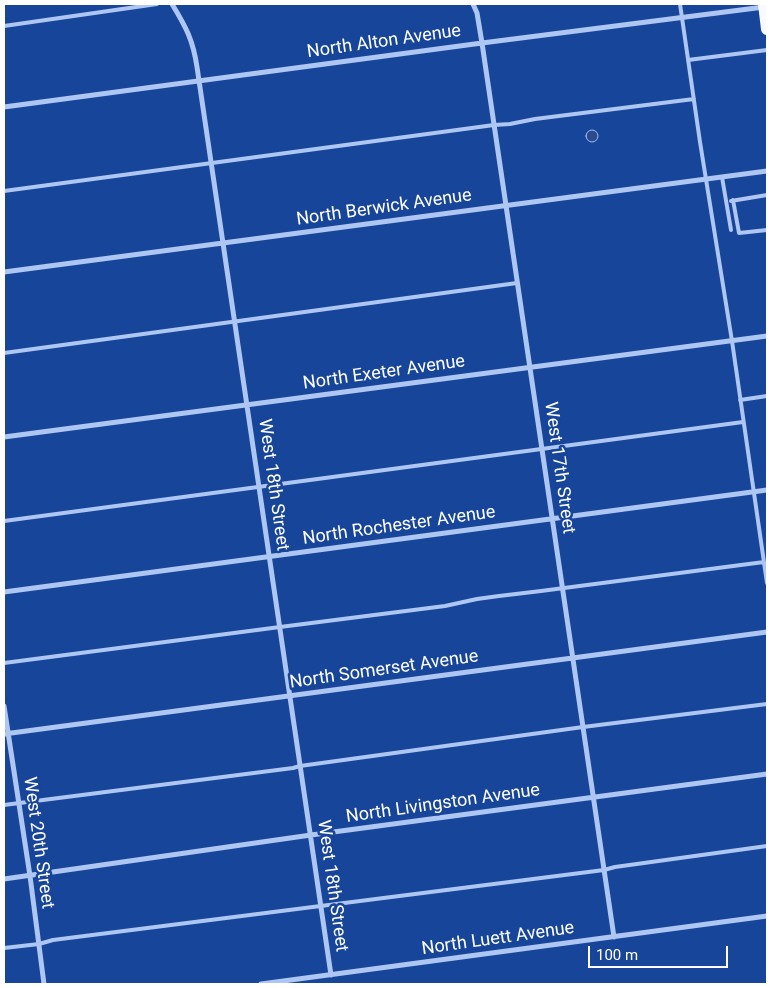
<!DOCTYPE html>
<html>
<head>
<meta charset="utf-8">
<style>
	body { margin:0 }
	#map { position:relative; width:771px; height:988px; overflow:hidden; background:#17459a; font-family:Roboto,sans-serif }
	canvas { display:block }
	.frame { position:absolute; inset:0; border:5px solid #fff; pointer-events:none }
	.scale { position:absolute; left:588px; top:946px; width:140px; height:22px; box-sizing:border-box; border:2px solid #fff; border-top:0; padding-left:6px; font-size:15px; line-height:18px; white-space:nowrap; color:#fff; -webkit-text-stroke:4px #17459a; paint-order:stroke }
</style>
</head>
<body>
<div id="map">
<canvas width="771" height="988"></canvas>
<div class="frame"></div>
<div class="scale">100 m</div>
</div>
<script>
const ctx = document.querySelector('canvas').getContext('2d');
ctx.lineJoin = 'round';
function fill(path, color) { ctx.fillStyle = color; ctx.fill(path, 'evenodd'); }
function stroke(path, color, width, dash) { ctx.strokeStyle = color; ctx.lineWidth = width; ctx.lineCap = dash ? 'butt' : 'round'; ctx.setLineDash(dash || []); ctx.stroke(path); }
function write(font, color, halo, rows, align = 'center') {
  ctx.font = font + ' Roboto,sans-serif'; ctx.lineWidth = 5; ctx.setLineDash([]); ctx.textBaseline = 'middle'; ctx.strokeStyle = halo; ctx.fillStyle = color; for (const [text, x, y, turn = 0] of rows) {
    ctx.save(); ctx.translate(x, y); ctx.rotate((+turn || 0) * Math.PI / 180); ctx.textAlign = isNaN(turn) ? turn : align; if (halo) ctx.strokeText(text, 0, 0); ctx.fillText(text, 0, 0); ctx.restore();
  }
}
const water = new Path2D(`
	M586 136a6 6 0 1 1 12 0a6 6 0 1 1-12 0Z`);
const service = new Path2D(`
	M680,4L700,142L732,341L767,583
	M4,26L157,4
	M688,60L767,50
	M722,177L731,230
	M4,191L494,125L510,124L535,119L694,99
	M733,200L739,233L767,230
	M731,201L767,195
	M4,353L517,283
	M740,400L767,396
	M4,521L743,422
	M4,663L280,627L445,606L477,599L499,596L541,591L764,562
	M4,805L293,768L300,766L583,727L767,704
	M4,948L39,944L53,940L604,870L615,867L767,846`);
const minor = new Path2D(`
	M172,4C186,27 193,40 197,67L331,975
	M473,4L477,13L482,43L614,937
	M4,107L482,43L764,7
	M4,272L767,171
	M4,437L767,336
	M4,592L767,490
	M4,706L30,876L44,984
	M4,734L767,632
	M4,879L311,835L767,774
	M261,984L767,916`);
const primary = new Path2D(`
	M764,4L767,29`);
const streetNames = [
	["North Alton Avenue",384,42,-8],
	["North Berwick Avenue",384,208,-8],
	["North Exeter Avenue",384,373,-8],
	["West 17th Street",559,468,82],
	["West 18th Street",273,485,82],
	["North Rochester Avenue",399,526,-8],
	["North Somerset Avenue",384,670,-8],
	["North Livingston Avenue",443,804,-8],
	["West 20th Street",38,843,82],
	["West 18th Street",332,886,82],
	["North Luett Avenue",498,939,-8]
];
fill(water, '#2a4c8c');
stroke(water, '#a0bff4', 1);
stroke(service, '#adc6f2', 4);
stroke(minor, '#adc6f2', 5);
stroke(primary, '#f8faff', 12);
write('18px', '#fff', '#17459a', streetNames);
</script>
</body>
</html>
